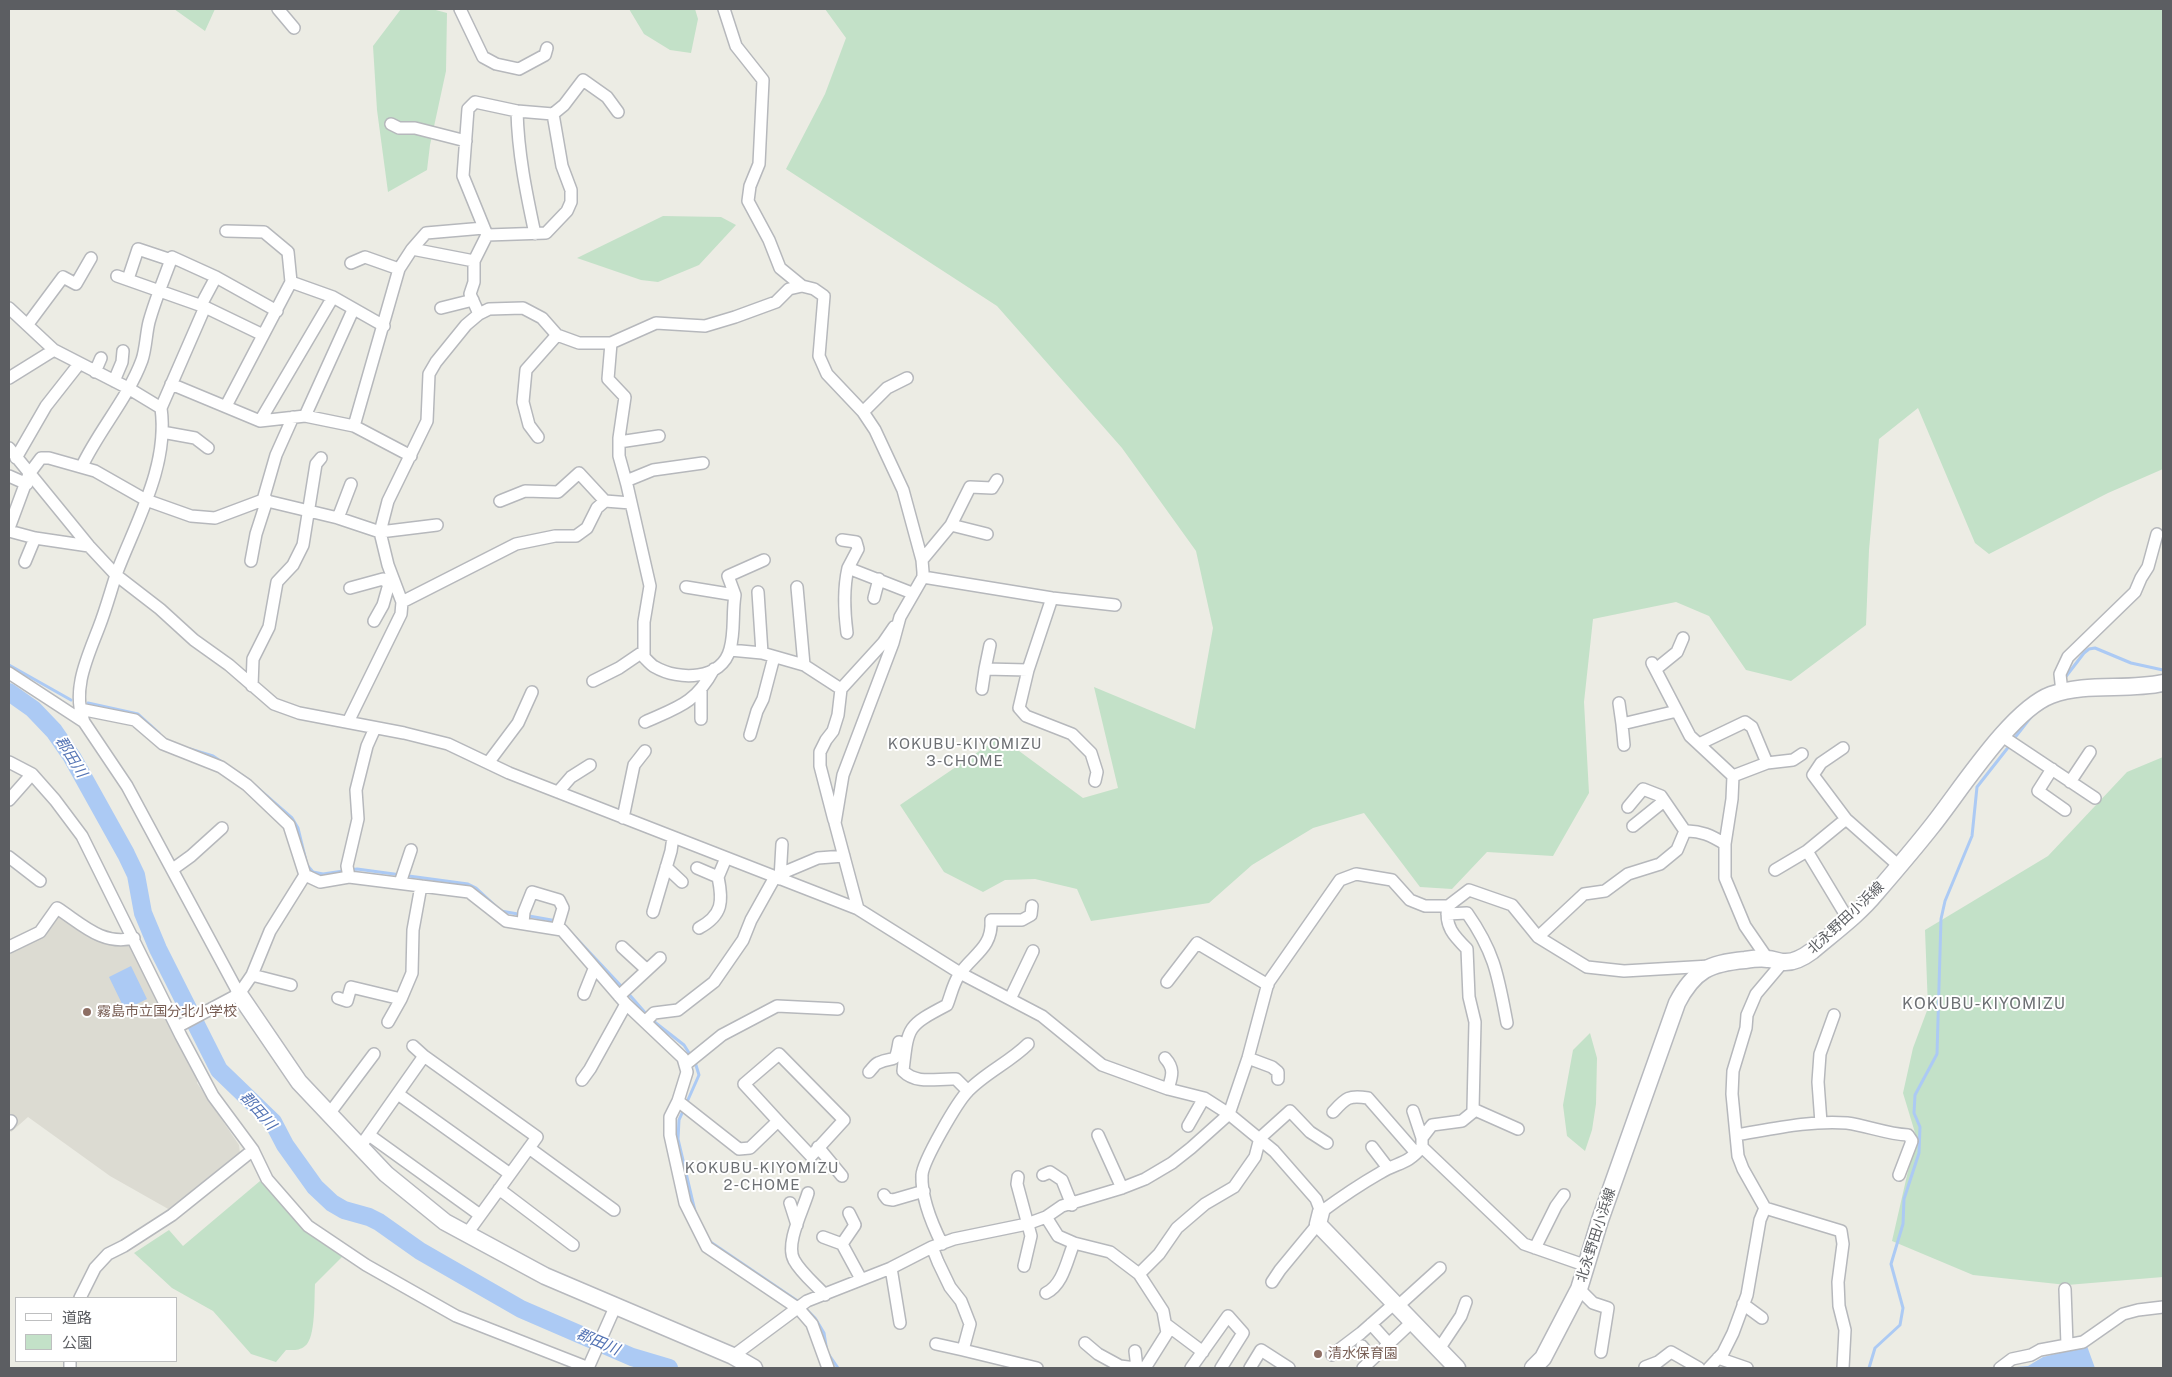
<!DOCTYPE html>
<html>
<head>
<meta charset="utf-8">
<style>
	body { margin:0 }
	#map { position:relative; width:2172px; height:1377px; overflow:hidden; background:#ecece4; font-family:"Public Sans","Noto Sans JP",sans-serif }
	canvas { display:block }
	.frame { position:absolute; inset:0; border:10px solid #5c5e62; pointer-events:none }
	.legend { position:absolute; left:15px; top:1297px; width:162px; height:65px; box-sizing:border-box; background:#fff; border:1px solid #bebfc0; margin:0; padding:6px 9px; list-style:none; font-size:15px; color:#5c5e62 }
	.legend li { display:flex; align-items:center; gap:10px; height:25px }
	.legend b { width:25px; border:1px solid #bebfc0 }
</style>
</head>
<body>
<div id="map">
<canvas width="2172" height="1377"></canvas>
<div class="frame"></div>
<ul class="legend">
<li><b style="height:6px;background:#fff"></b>道路</li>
<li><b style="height:14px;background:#c3e1c8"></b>公園</li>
</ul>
</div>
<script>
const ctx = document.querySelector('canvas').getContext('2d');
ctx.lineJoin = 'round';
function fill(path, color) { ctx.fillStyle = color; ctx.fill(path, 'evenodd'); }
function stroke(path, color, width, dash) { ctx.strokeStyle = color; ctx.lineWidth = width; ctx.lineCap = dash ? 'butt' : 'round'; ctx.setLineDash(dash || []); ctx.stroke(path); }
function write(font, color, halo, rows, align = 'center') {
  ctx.font = font + ' "Public Sans","Noto Sans JP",sans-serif'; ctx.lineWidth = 4; ctx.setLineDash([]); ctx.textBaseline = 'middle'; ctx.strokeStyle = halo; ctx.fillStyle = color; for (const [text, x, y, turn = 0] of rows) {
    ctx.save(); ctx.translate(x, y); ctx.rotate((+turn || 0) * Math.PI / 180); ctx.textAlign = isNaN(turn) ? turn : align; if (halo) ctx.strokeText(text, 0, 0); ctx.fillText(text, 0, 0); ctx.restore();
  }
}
const education = new Path2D(`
	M57,911L128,942L199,1075L197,1083L239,1145L240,1153L170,1210L110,1176L28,1117L11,1132L9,1130V950L42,934Z`);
const green = new Path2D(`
	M174,9H215L205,31Z
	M401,9H432L447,13L446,71L430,145L427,170L388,192L377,110L373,46Z
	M629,9H695L698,19L691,53L670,50L644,34Z
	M825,9H2163V469L2108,493L1989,554L1975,543L1918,408L1879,439L1869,550L1866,625L1791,681L1746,670L1709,616L1676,602L1593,619L1584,702L1589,793L1553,856L1487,852L1452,889L1420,887L1364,813L1313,828L1252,865L1209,903L1091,921L1077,889L1035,879L1005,880L983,892L944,872L900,805L1000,737L1083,798L1118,788L1094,687L1195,729L1213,628L1196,551L1122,448L997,306L786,169L825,94L846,38Z
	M663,216L721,217L736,225L699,265L658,282L641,280L577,258Z
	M2163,757V1277L2067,1285L1973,1275L1892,1241L1916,1136L1903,1093L1913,1048L1928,1008L1925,930L2048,856L2127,772Z
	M1590,1033L1597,1058L1596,1104L1592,1130L1585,1151L1567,1136L1563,1105L1573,1050Z
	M260,1181L305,1231L343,1256L315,1284C314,1298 316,1338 305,1346C299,1351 293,1350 286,1350L276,1362L251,1354L213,1311L172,1288L134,1253L169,1230L183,1246Z`);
const water = new Path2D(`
	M131,966L147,999L125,1010L109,977Z
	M2087,1346L2095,1368H2005L2028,1366L2043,1357Z`);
const stream = new Path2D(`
	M9,665L71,700
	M2064,679L2084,653L2089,649L2095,648L2131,663L2163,670
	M88,703L138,714L159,733
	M2013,740L2031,717
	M190,749L213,756L222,762
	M237,772L249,780
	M253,784L292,818L298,828L307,865L313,872L323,874L357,869L468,884L476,888L501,911L557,921
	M562,923L623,988
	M627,992L648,1016
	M652,1020L684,1045L691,1056
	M695,1062L699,1075L679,1120L678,1139L695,1211
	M709,1241L799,1302
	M807,1310L815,1318L824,1333L827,1352L838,1368
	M1869,1368L1875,1348L1900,1325L1903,1308L1891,1264L1903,1224L1904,1199L1919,1153L1920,1127L1914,1113L1915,1095L1937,1054L1941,919L1945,901L1972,836L1977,787L2010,745`);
const river = new Path2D(`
	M9,692L33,709L54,731L72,757L126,854L136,875L143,913L158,949L219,1070L273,1122L285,1145L315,1187L332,1203L344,1210L369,1217L379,1222L420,1251L521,1309L632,1357L669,1368`);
const street = new Path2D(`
	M278,9L294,28
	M460,9L483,57L496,64L519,69L545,55L547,48
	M724,9L736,46L763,80L759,164L750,186L748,201L769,240L780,268L802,286
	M517,111C518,153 526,192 535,234
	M553,114L564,105L583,80L607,97L618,112
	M391,124L399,128H415L466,141
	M226,231L264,232L288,252L291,282
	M412,249L474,261
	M351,263L365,257L399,269
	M117,276L205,307
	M128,279L138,249L171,260
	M201,305L216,277
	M9,308L54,350L128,388L161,408C169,465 137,520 117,572C111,590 106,609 99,627C88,656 71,690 84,722L127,786L239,994
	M441,308L473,300
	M479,314L470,294L474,282V261L487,235L463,176L468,109L475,102L517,111L553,114L562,166L571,190V202L567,211L546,233L487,235
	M28,324L63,277L76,284L91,258
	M611,343L608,379L625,397L619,438V456L627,485L650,586L644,622V657C647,660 651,665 655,667C679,681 722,680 730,649C735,632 732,613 735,595L686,587
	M95,372L101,358
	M9,378L54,350
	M114,381L122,362L123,351
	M171,384L260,421L305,416L354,426L411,456
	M226,406L291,282L333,297L384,326
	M161,408L205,307L263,335
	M863,412L887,388L907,378
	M305,416L353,310
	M260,421L333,297
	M354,426L399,269L412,249L426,233L484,228
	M162,432L195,438L208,448
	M538,437L529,425L523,402L526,370L557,335
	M619,442L659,436
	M9,448L89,546L116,575L160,609L194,640L229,665L274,704L299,713L404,733L448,744L509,773L858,909L960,973L1042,1016L1102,1065L1168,1089L1204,1098L1229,1114L1274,1151L1316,1199L1321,1212C1340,1198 1359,1185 1380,1173C1398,1162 1407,1165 1422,1147L1524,1244L1587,1266
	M16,458L46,406L79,364
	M82,466C99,430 128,398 142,360C146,348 146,334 149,322C155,300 164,279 172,257L216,277L277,311
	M9,476L27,484
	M626,481L653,470L703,463
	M263,500L276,455L293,417
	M500,501L525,491L558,492L579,473L605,501
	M338,518L351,484
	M951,525L987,534
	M9,528L29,474L41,458H49L95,471L146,500L191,516L215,518L263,500L338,518L380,532L437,525
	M9,531L35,538L89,546
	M842,540L856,542L858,549L848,568
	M922,560L951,525L970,487L992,488L997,480
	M251,561L256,534L267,500
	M25,562L35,538
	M923,577L1052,598L1115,605
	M797,587L804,665
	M350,588L383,579L389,584
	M758,592L762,653
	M735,595L728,576L764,560
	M874,598L879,579
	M1052,598L1028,670L1019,708L1026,716L1072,734L1091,753L1097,772L1095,781
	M402,602L516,544L555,536H576L587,528L597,508L605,501L631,503
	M374,621L383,605L389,584L394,581
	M847,633C844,610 843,590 848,568L912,593
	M990,645L985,669L1028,670
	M730,650L762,653L804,665L841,689
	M1652,663L1690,736L1733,776L1732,799L1725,844
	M1656,669L1677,652L1683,638
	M9,673L84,722
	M593,681L619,668L644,651
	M252,686L253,659L269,627L277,582L293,565L303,545L316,464L321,458
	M982,689L985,669
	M2062,692L2060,674L2068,657L2135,592L2141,578L2148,567L2157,534
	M1619,703L1622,724
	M80,709L135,720L163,744L221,767L247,785L289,825L305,875
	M701,719V689
	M348,722L401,614L402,602L388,565L380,532L388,501L427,421L429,374L436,362L466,325L479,314L489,309L523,308L542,318L557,335L579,343H611L656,323L705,326L735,317L776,302L789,289L802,286L814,289L824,296L819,356L827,374L863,412L875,430L903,490L922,560L923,572V577L900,617L893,643L843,775L835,823L858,909
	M645,722C678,707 695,704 714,669
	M750,735L757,711L763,699L774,657
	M2002,736L2095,798
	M1699,744L1745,722L1752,727L1767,763L1733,776
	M1624,745L1622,724L1677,711
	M1843,748L1821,763L1813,775L1846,819
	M9,762L32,774L55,800L82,836L181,1036L213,1096L253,1150L267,1179L308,1226L366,1265L456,1316L589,1368
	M488,763L518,723L532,692
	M1767,763L1793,760L1802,754
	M2052,769L2038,791L2065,810
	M2070,782L2090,752
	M558,792L571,777L590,765
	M9,800L32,774
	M1628,807L1643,789L1661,796L1685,831
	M623,818L634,765L645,751
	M834,820L820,766V752L826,740L833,731L838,715L841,689L883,643L894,627
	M1633,826L1664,801
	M1807,851L1846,819L1899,866
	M9,857L40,881
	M666,867L682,882
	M697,868L718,877L726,858
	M173,869L191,856L222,828
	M1775,870L1807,851L1848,919
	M780,874L818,858L844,856
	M349,877L469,892L506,921L562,930L626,1004L683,1058L687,1072L678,1101L739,1149L750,1148L778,1121L744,1084L779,1054L844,1120L811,1156L778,1121
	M780,879L782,844
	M400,883L411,850
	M653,912L671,851L673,837
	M1447,914L1467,913C1495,953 1498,976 1507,1023
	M523,923L524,912L532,892L559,900L563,908L557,928
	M699,928C723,915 723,901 718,877
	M1538,937L1584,894L1605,891L1628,874L1660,864L1677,850L1685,831C1700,830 1712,836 1725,844V878L1745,926L1767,958
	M9,947L40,932L57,908C82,924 102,946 134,938
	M622,947L647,970
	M1783,962L1756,994L1747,1015L1746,1028L1733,1071L1732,1094L1738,1156L1743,1169L1765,1208L1841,1231L1843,1244L1838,1282L1839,1306L1845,1330L1843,1368
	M252,975L291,985
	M1167,982L1197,943L1268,985
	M584,994L594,969
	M619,996L660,958
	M338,998L347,1001L351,987L401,999
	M1010,999L1033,951
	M388,1022L401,999L412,973L413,930L421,886
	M645,1022L654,1013L678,1010L714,982L743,940L751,920L775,877
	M177,1027L239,994L252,975L270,931L305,875L320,882L349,877L347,866L358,819L356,790L367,746L375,728
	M413,1046L424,1056
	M1165,1058C1175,1069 1172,1076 1168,1089
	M1248,1058L1272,1067L1278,1072V1079
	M685,1065L722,1035L777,1006L838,1009
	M869,1072C872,1069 875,1064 878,1063C895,1055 895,1066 899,1042
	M582,1080L590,1069L626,1004
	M968,1091L956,1079C937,1078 917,1085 903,1071C908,1026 907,1026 947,1005C951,995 953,984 959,975C972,955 993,948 991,920H1022L1031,915L1032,906
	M398,1094L510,1174
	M678,1101L670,1117V1135L685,1203L707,1247L799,1309L812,1324L828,1368
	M1473,1109L1518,1129
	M1413,1111L1422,1138
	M1333,1112C1346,1098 1348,1095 1368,1098L1416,1153
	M329,1114L374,1054
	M1821,1123L1818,1082L1820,1054L1834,1015
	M9,1124L11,1121
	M1188,1126L1204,1098
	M369,1135L480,1215
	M1098,1135L1122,1188
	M1736,1135C1772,1129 1811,1120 1847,1123C1868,1126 1887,1134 1908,1135L1912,1141L1899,1175
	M360,1147L424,1056L537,1137L466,1235
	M818,1147L842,1176
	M1372,1147L1388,1168
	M1422,1147V1138L1432,1125L1462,1121L1473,1112V1109L1475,1022L1469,997L1467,949C1454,936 1444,926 1448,906
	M529,1148L614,1210
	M1043,1175L1050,1172L1062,1180L1072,1205
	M1018,1177L1017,1184L1031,1236L1024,1266
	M499,1189L573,1245
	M808,1193C803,1210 785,1244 794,1260C801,1273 815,1284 825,1295
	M884,1195L887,1199L893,1200L924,1191
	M790,1203L797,1225
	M849,1213L855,1225L842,1244L861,1279
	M1046,1217L1058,1236L1074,1243L1110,1252L1139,1274L1163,1311L1167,1333L1145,1368
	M823,1237L842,1244
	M942,1244C932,1224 921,1198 922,1175C923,1161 957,1102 968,1091C985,1073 1010,1062 1028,1044
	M932,1247L938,1262L950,1287L961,1301L970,1324L963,1350L1037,1368
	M1535,1248L1556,1206L1564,1195
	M891,1268L900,1323
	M1139,1274L1159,1254L1177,1228L1205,1204L1234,1187L1255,1157L1260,1138L1290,1111L1310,1132L1327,1143
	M1272,1282L1280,1270L1318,1224
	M1579,1289L1593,1303L1608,1308L1601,1352
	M2065,1289L2067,1345
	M1046,1293C1063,1285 1067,1260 1074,1243
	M80,1298L95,1268L108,1254L124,1246L172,1215L253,1150
	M1743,1304L1762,1318
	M1398,1306L1440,1268
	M1371,1324L1389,1344
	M1167,1325L1203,1352
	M1085,1343L1098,1354L1120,1366
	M936,1344L963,1350
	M1362,1346L1372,1359
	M1439,1349L1461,1316L1466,1302
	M1135,1351L1137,1368
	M1332,1355L1361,1333L1395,1303
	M733,1356L807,1301L891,1268L932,1247L954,1239L1027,1224L1046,1217L1062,1206L1122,1188L1145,1179L1172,1163L1191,1148L1229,1114L1248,1058L1268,983L1340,880L1356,874L1392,880L1410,900L1425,906H1448L1469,890L1512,905L1538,937L1587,967L1624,971L1710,966
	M1718,1358L1747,1368
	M1645,1367L1658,1362L1671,1352L1699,1368
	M70,1368V1361
	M588,1368L616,1305
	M1119,1368L1120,1366L1136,1368
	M1191,1368L1228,1316L1243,1333L1221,1368
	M1250,1368L1261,1350L1289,1368
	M1363,1368L1413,1321
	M1709,1368L1723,1353L1733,1333L1747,1295L1760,1220L1765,1208
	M2000,1368L2012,1359L2031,1355L2040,1350L2083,1342L2123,1314L2138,1310L2163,1307`);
const secondary = new Path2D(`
	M239,994L299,1082L386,1174L445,1222L545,1276L733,1356L754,1368
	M1321,1212L1318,1224L1457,1368
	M1533,1368L1543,1358L1579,1289L1600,1220L1677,1003C1694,970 1710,963 1745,960C1752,959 1761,958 1768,959C1773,959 1778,962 1783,962C1793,963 1804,957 1812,951C1833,933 1858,915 1876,893C1895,871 1914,849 1932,826C1960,791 2011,710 2051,695C2087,682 2126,691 2163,683`);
const markers = [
	[87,1012,5,"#8d6e63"],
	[1318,1354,5,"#8d6e63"]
];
const streetNames = [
	["北永野田小浜線",1846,918,-43],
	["北永野田小浜線",1596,1235,-72]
];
const educationNames = [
	["霧島市立国分北小学校",97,1012],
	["清水保育園",1328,1354]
];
const neighbourhoodNames = [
	["KOKUBU-KIYOMIZU",965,744],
	["3-CHOME",965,761],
	["KOKUBU-KIYOMIZU",762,1168],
	["2-CHOME",762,1185]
];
const waterNames = [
	["郡田川",71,757,58],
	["郡田川",258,1111,48],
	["郡田川",598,1342,23]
];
const quarterNames = [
	["KOKUBU-KIYOMIZU",1984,1004]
];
fill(education, '#dcdbd2');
fill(green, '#c3e1c8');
fill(water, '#accaf4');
stroke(stream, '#accaf4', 3);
stroke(river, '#accaf4', 18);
stroke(street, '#b6b8bc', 14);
stroke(secondary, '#b7b9be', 19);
stroke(street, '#fff', 11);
stroke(secondary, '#fff', 16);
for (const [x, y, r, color] of markers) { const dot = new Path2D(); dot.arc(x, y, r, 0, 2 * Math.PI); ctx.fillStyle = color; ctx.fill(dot); stroke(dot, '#fff', 2); }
write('14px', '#5c5e62', '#fff', streetNames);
write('14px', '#785e54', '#fff', educationNames, 'left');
ctx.letterSpacing = '1px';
write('15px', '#6d7074', '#fff', neighbourhoodNames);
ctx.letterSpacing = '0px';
write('italic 15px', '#5373b4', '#fff', waterNames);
ctx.letterSpacing = '1px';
write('16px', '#6d7074', '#fff', quarterNames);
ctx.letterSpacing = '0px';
</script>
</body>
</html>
